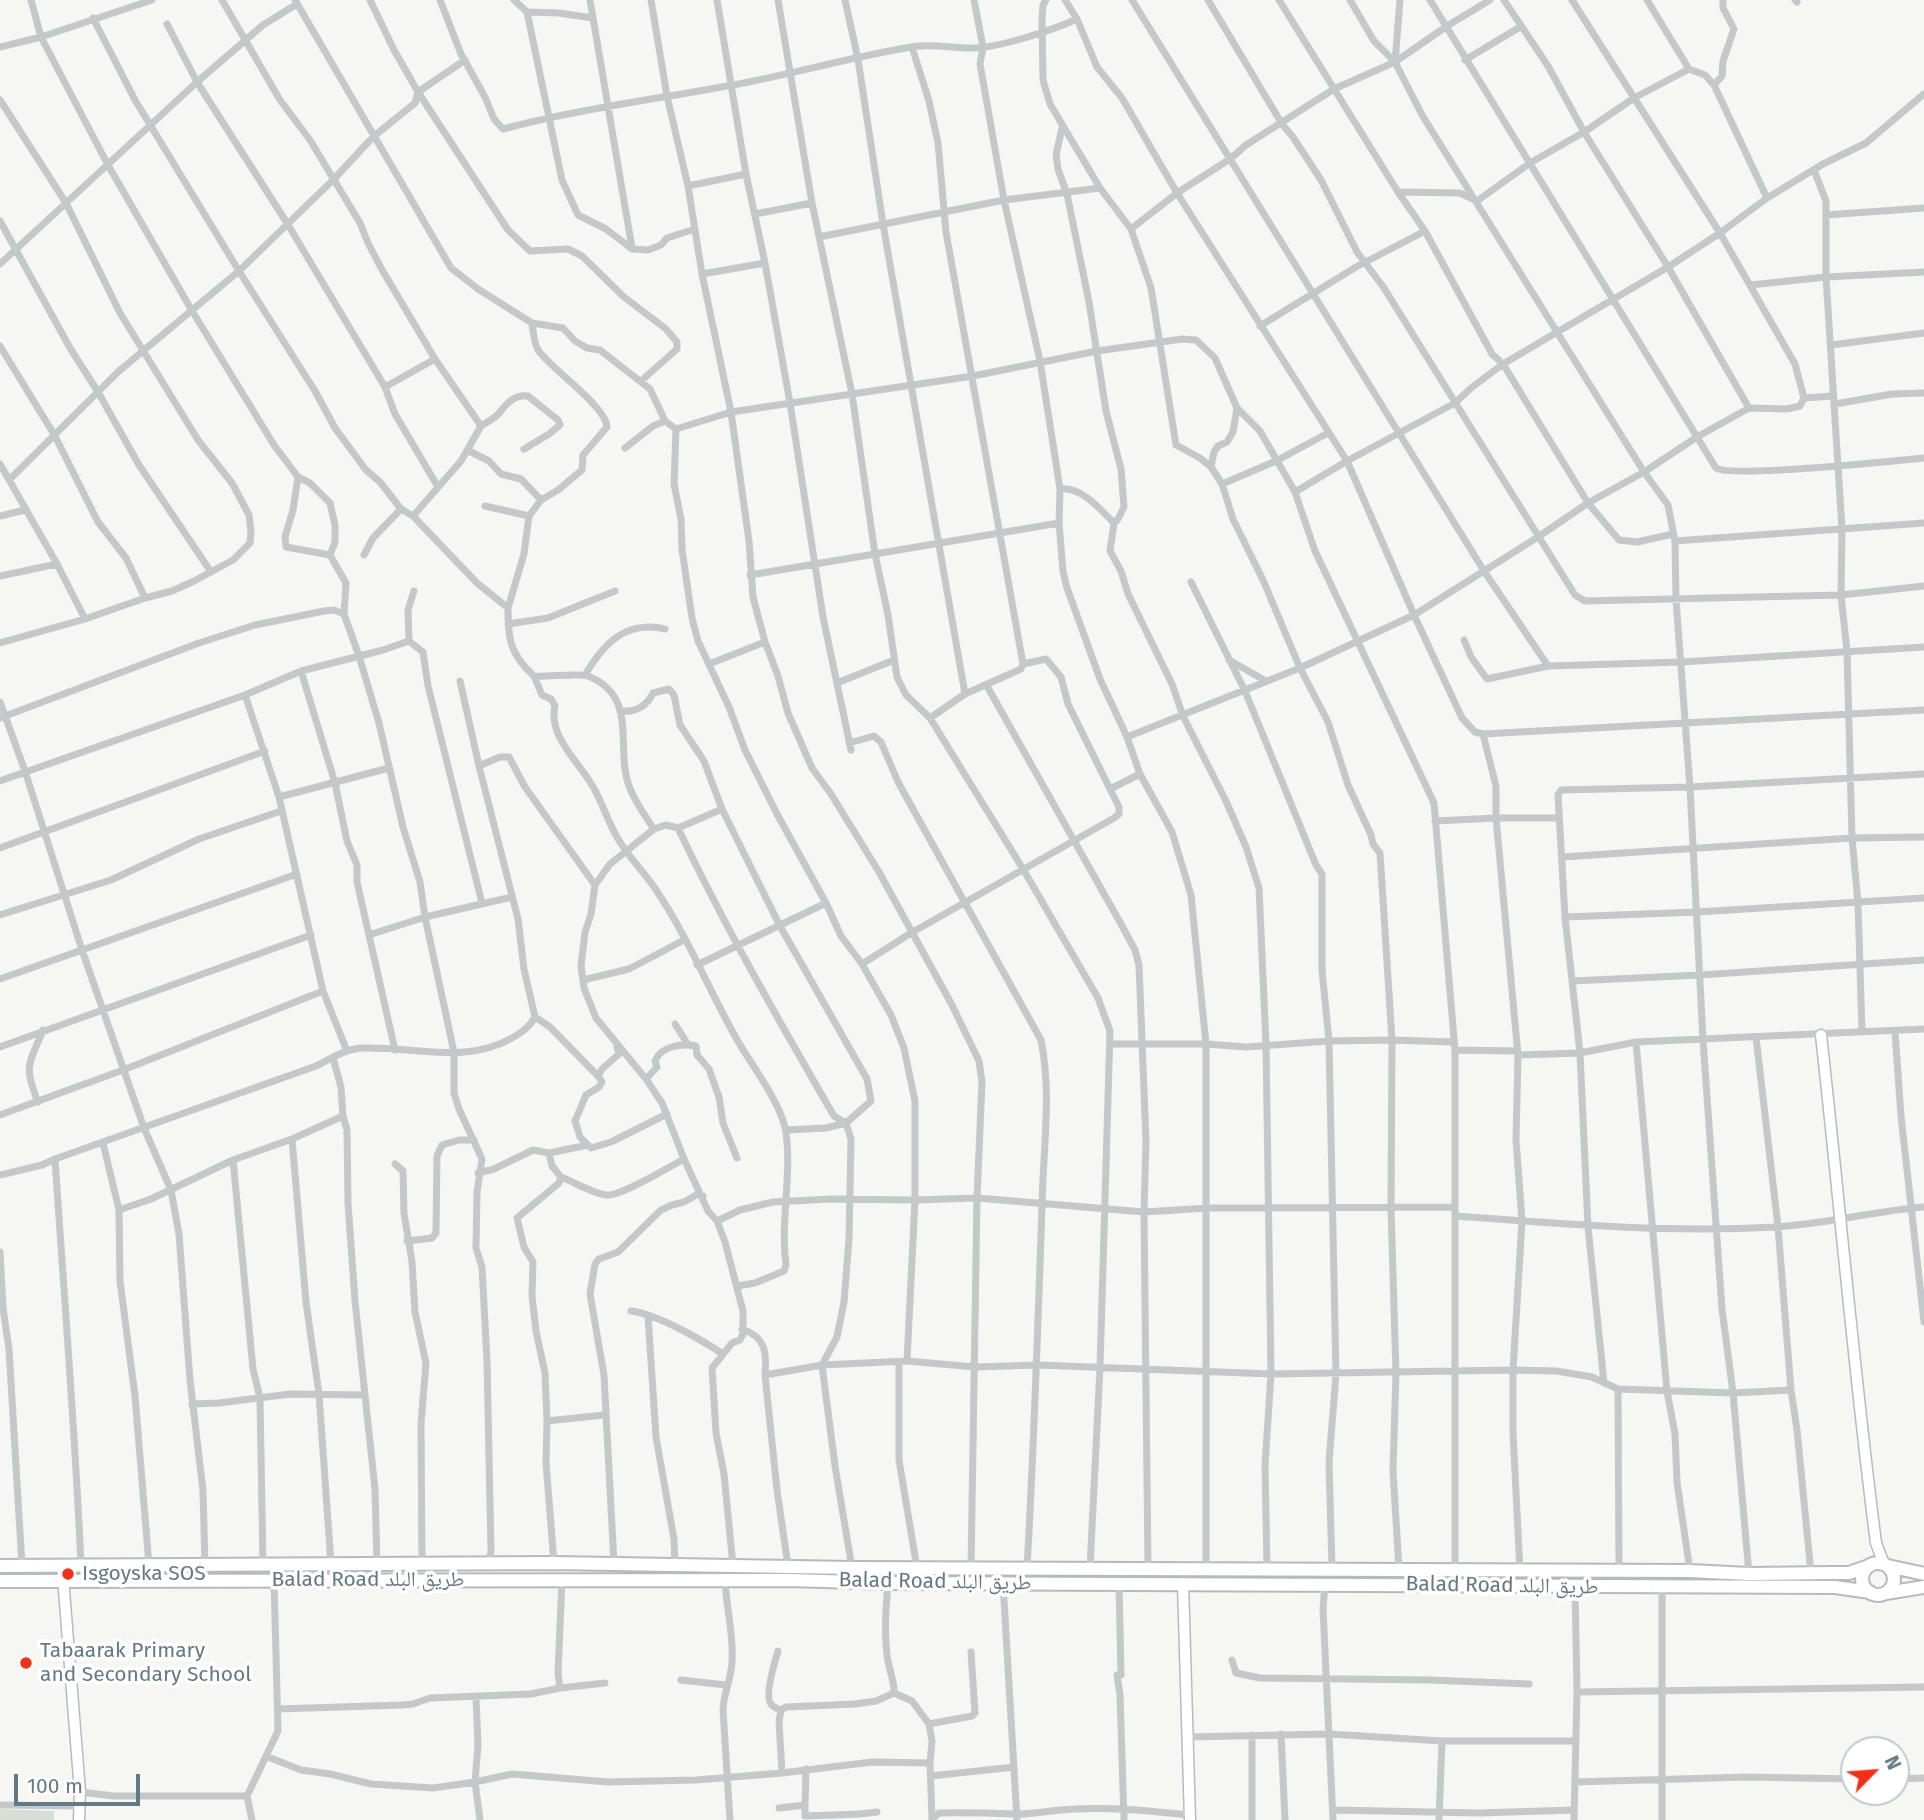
<!DOCTYPE html>
<html>
<head>
<meta charset="utf-8">
<style>
	body { margin:0 }
	#map { position:relative; width:1924px; height:1820px; overflow:hidden; background:#f6f6f2; font-family:"Fira Sans",sans-serif }
	canvas { display:block }
	.north { position:absolute; left:1840px; top:1736px; width:70px; height:70px; box-sizing:border-box; background:#fff; border:2px solid #c0cacf; border-radius:50%; rotate:65deg; font-size:19px; font-weight:700; line-height:28px; text-align:center; color:#627a86 }
	.north::after { content:''; display:block; margin:auto; width:24px; height:32px; background:#f33015; clip-path:polygon(50% 0,100% 100%,50% 72%,0 100%) }
	.scale { position:absolute; left:14px; top:1774px; width:126px; height:32px; box-sizing:border-box; border:4px solid #627a86; border-top:0; padding-left:9px; font-size:21px; line-height:24px; white-space:nowrap; color:#627a86; -webkit-text-stroke:5px #fff; paint-order:stroke }
</style>
</head>
<body>
<div id="map">
<canvas width="1924" height="1820"></canvas>
<div class="north">N</div>
<div class="scale">100 m</div>
</div>
<script>
const ctx = document.querySelector('canvas').getContext('2d');
ctx.lineJoin = 'round';
function fill(path, color) { ctx.fillStyle = color; ctx.fill(path, 'evenodd'); }
function stroke(path, color, width, dash) { ctx.strokeStyle = color; ctx.lineWidth = width; ctx.lineCap = dash ? 'butt' : 'round'; ctx.setLineDash(dash || []); ctx.stroke(path); }
function write(font, color, halo, rows, align = 'center') {
  ctx.font = font + ' "Fira Sans","Noto Naskh Arabic",sans-serif'; ctx.lineWidth = 7; ctx.setLineDash([]); ctx.textBaseline = 'middle'; ctx.strokeStyle = halo; ctx.fillStyle = color; for (const [text, x, y, turn = 0] of rows) {
    ctx.save(); ctx.translate(x, y); ctx.rotate((+turn || 0) * Math.PI / 180); ctx.textAlign = isNaN(turn) ? turn : align; if (halo) ctx.strokeText(text, 0, 0); ctx.fillText(text, 0, 0); ctx.restore();
  }
}
const green = new Path2D(`
	M0,1809L54,1811V1820H0Z`);
const street = new Path2D(`
	M31,0L41,37L108,165L191,309L274,445L298,477L310,483L330,503L335,525V542L330,555L346,583L344,614L359,656L379,723L403,827L420,882L425,917L454,1052V1093L459,1109L482,1159L477,1192L476,1248L482,1267L487,1361L491,1551L489,1563
	M222,0L280,100L310,140L360,223L368,243L381,268L435,359L385,387
	M295,0L451,268L478,289L532,323C533,331 534,343 538,350C552,370 606,406 607,427L583,455L582,470L558,490L541,500
	M370,0L394,50L418,92L508,230L530,251L568,249L582,256L624,297L666,329L677,342V349L641,381
	M440,0L461,54L485,97L494,119L503,129C578,109 657,99 733,85C793,74 851,57 911,47C933,43 953,49 975,48C1001,47 1053,30 1077,19
	M514,0L527,12L562,180L578,215L606,229L632,249L648,250L661,245L667,238L695,229
	M590,0L632,248
	M651,0L667,96L688,186L702,274L731,412L749,541L753,597L765,642L778,676L788,713L812,768L831,794L879,872L952,1005L979,1061L982,1082L977,1198L971,1568
	M717,0L746,174L765,263L790,403L823,617L851,750
	M778,0L812,203L852,394L875,554L888,615L897,677L906,695L930,718L1023,869L1098,998L1110,1031L1100,1367L1090,1568
	M845,0L858,59L883,224L965,694
	M974,0L983,47L980,64L1004,200L1040,361L1060,489L1059,523L1063,571L1067,588L1100,679L1127,737L1140,774L1172,832L1191,895L1206,1044V1568
	M1046,0L1043,5L1042,18L1043,80L1050,104L1100,188L1131,229L1151,288L1176,445L1200,458L1211,467L1222,484L1233,519L1263,580L1300,668L1328,722L1348,785L1371,835L1373,844L1380,853L1392,1040L1391,1208L1396,1373L1393,1471L1399,1569
	M1065,0L1077,19L1097,67L1122,98L1177,193L1347,461L1414,615L1462,718L1475,732L1483,734L1496,786V818L1518,1055L1516,1140L1522,1221L1513,1370V1433L1520,1571
	M1132,0L1484,571L1548,666
	M1208,0L1282,124L1293,137L1321,180L1357,252L1384,288L1575,595L1585,601L1841,595L1924,586
	M1279,0L1398,192L1425,231L1492,354L1503,364L1588,503L1619,540L1637,542L1673,534
	M1350,0L1374,41L1395,62L1422,115L1644,472L1668,505L1675,541L1676,600L1690,787L1703,1040L1722,1309L1733,1393L1749,1574
	M1430,0L1716,468C1732,478 1894,461 1924,458
	M1504,0L1548,66L1584,132L1668,267L1749,408
	M1647,0L1689,69L1705,75L1714,85L1767,198
	M1795,0L1797,2
	M527,12L559,13L593,18
	M93,18L135,100L239,271L315,391L335,428L366,470L380,482L401,509L413,516L477,583L508,608L524,554L529,516L541,500L521,479L501,474L489,461L467,450
	M167,24L197,82L287,223L385,387L395,414L438,487
	M0,47L41,37L152,0
	M912,47L929,101L938,143L946,232L1023,664
	M1465,60L1520,27
	M1395,62L1400,0
	M1714,85L1722,76L1723,61L1734,29L1723,8V0
	M0,100L66,203L120,313L198,440L232,483L249,515L251,532L250,543L233,560L194,581L172,591L145,598
	M1062,128L1056,155L1058,169L1067,194L1089,302L1106,411L1121,469L1124,507L1118,519L1114,523
	M1814,170L1826,201V277L1842,529L1841,595L1847,651L1852,838L1858,903L1862,1032
	M688,186L746,174
	M1398,192L1460,193L1477,201L1530,163L1584,132L1634,98L1689,69
	M755,214L812,203
	M1826,215L1924,208
	M0,221L70,348L98,392L139,465L211,572
	M1131,229L1177,193L1230,159L1246,145L1334,89L1395,62L1447,26L1490,0
	M819,237L1004,200L1100,188
	M0,264L197,82L263,25L297,4
	M702,274L765,263
	M1750,285L1826,277L1924,272
	M532,323L563,328L575,341L587,348L600,350L650,389L665,421L676,429L674,484L681,519L682,549L692,618L698,641L729,707L745,750L777,814L826,903L841,936L862,964L891,1015L904,1048L915,1101V1200L907,1361
	M1260,326L1356,267L1425,231
	M1831,345L1924,333
	M0,346L55,436L98,522L126,558L145,598L85,619L0,643
	M1804,398L1833,396
	M1835,404L1892,394L1924,393
	M481,426C487,422 496,418 500,412C507,403 515,394 528,396L558,420L560,425L549,434L524,449
	M676,429L731,412L973,376L1097,351L1182,339L1196,340L1215,358L1237,408L1260,431L1295,492L1315,551L1434,803L1455,1050V1571
	M625,448L653,426L665,421
	M0,464L57,564L85,619
	M1211,467L1214,452L1218,446L1227,442L1233,432L1237,408
	M298,477L293,510L285,537L286,547L330,555
	M10,479L119,371L239,271L333,180L373,137L415,103L418,92L465,60
	M1222,484L1276,461L1328,433
	M1060,489C1081,486 1100,509 1114,523L1110,551L1121,571L1128,594L1172,684L1183,716L1226,801L1246,847L1259,888L1266,1044L1271,1374L1265,1465L1267,1568
	M1295,492L1347,461L1455,403L1471,388L1503,364L1668,267L1720,233L1767,198L1823,164L1866,143L1924,94
	M485,506L529,516
	M0,516L25,510
	M413,516L461,461L481,426L435,359
	M1675,541L1924,523
	M364,555L373,538L401,509
	M750,575L1059,523
	M0,576L57,564
	M1191,582L1245,691L1316,865L1322,874V970L1329,1041L1336,1374L1329,1462L1332,1568
	M508,608C508,640 510,654 534,676C547,677 579,673 588,676C639,696 615,747 629,786C635,802 645,816 654,829
	M508,624L548,618L615,591
	M1464,640L1471,657L1487,679L1548,666L1681,662L1924,647
	M409,641L408,610L414,591
	M1229,660L1266,681
	M709,664L765,642
	M301,671L335,783L347,841L357,865V882L395,1050
	M585,675C604,643 626,620 665,629
	M534,676L542,695L551,699L555,706C548,736 578,761 592,785C603,803 608,824 620,842C631,860 647,875 658,893C689,939 711,995 739,1043C753,1067 782,1105 786,1132C792,1176 780,1221 786,1265L784,1271L755,1283L737,1286
	M837,683L894,660
	M987,686L1121,924L1135,950L1139,965L1146,1141L1144,1212L1148,1568
	M0,702L25,771L82,950L144,1128L171,1190L179,1234L190,1380L203,1491L205,1565
	M620,711C635,713 647,706 653,693L669,689L674,695L680,725L704,761L722,809L780,926L867,1079L871,1101L846,1123L826,1128L786,1130
	M0,718L199,643L255,625L324,611L334,610L344,614
	M930,718L965,694L1021,669L1023,664L1046,659L1061,677L1068,704L1110,789
	M1483,734L1924,710
	M1127,737L1300,668L1414,615L1538,537L1588,503L1644,472L1697,437L1749,408L1787,409L1800,406L1804,398L1795,364L1720,233L1572,0
	M849,743L874,736L881,742L898,782L1041,1040C1052,1094 1043,1150 1042,1205C1038,1326 1034,1447 1027,1568
	M479,766L500,757H509L525,787L595,885
	M0,781L245,695L301,671L383,650L409,641L423,652L428,686L482,903
	M279,797L389,768
	M722,809L678,828L666,825L654,829L610,864L595,885L591,914L585,932L581,966L584,988L596,1018L646,1079L662,1103L684,1159L708,1211L717,1221L725,1242L743,1311V1334L740,1340L732,1343L712,1368L716,1433L724,1474L733,1566
	M1435,821L1496,818H1559
	M678,828C725,927 779,1021 834,1116L846,1123L851,1139L849,1239L844,1302L837,1337L822,1365L907,1361L975,1367L1038,1365L1271,1374L1513,1370L1556,1371L1592,1377L1618,1389L1733,1393L1791,1390
	M0,848L265,751
	M1562,857L1852,838L1924,837
	M0,915L111,880L199,839L281,811
	M1565,917L1697,912L1924,898
	M369,935L425,917L512,897
	M862,964L911,933L1114,818L1119,814V807L1110,789L1140,774
	M697,965L826,903
	M0,979L297,874
	M583,980L629,969L684,940
	M1572,981L1700,975L1924,960
	M323,991L347,1051
	M535,1017L550,1027L598,1076
	M675,1024L687,1043
	M1895,1032L1901,1116L1924,1322
	M1756,1037L1778,1227L1791,1390L1797,1430L1811,1573
	M1636,1042L1667,1391L1675,1434L1677,1482L1690,1571
	M1111,1044H1206L1246,1047L1329,1041L1392,1040L1453,1042
	M0,1047L311,935
	M1455,1050L1517,1051
	M1518,1055L1580,1053L1636,1042L1924,1029
	M333,1058L341,1087L343,1116L347,1130L348,1203L355,1301L375,1489L377,1564
	M646,1079L657,1067L655,1061C661,1046 682,1043 696,1046L697,1055L709,1069L719,1097L723,1123L737,1158
	M38,1102C23,1064 29,1065 43,1030
	M0,1115L123,1070L323,991L279,797L245,695
	M292,1139L306,1302L319,1394L331,1564
	M103,1143L119,1210L120,1281L135,1396L149,1565
	M588,1145L580,1137L575,1121L586,1095L599,1087L602,1082L598,1076L602,1069L619,1054L617,1047
	M549,1153L552,1166L561,1177L559,1183L517,1218L524,1247L533,1262L532,1296L536,1331L545,1373L547,1421L546,1463L554,1563
	M55,1159C64,1294 75,1430 81,1565
	M233,1160L253,1369L260,1398L263,1565
	M395,1164L403,1171L404,1213L412,1262L415,1312L426,1363L421,1424L422,1564
	M478,1173L494,1169L533,1150L549,1153L588,1145L591,1148L611,1142L667,1114
	M0,1175L42,1165L55,1159L316,1066C330,1059 345,1049 362,1048C413,1046 465,1065 512,1038C522,1032 529,1028 535,1017L524,969L518,919L479,766L460,681
	M561,1177C574,1182 594,1194 606,1195C620,1197 669,1167 684,1159
	M119,1210L151,1199L233,1160L292,1139L343,1116
	M1455,1216C1562,1224 1668,1233 1775,1227C1825,1224 1874,1211 1924,1207
	M717,1221L740,1210L773,1202L831,1199L915,1200L977,1198L1144,1212L1208,1208L1454,1207
	M407,1241L432,1238L436,1233L437,1156L442,1145L459,1140H474
	M0,1252L3,1308L9,1349L22,1566
	M631,1311C657,1314 700,1339 723,1354
	M648,1316L656,1437L674,1539L675,1565
	M742,1329C765,1337 767,1351 765,1375L777,1490L788,1566
	M899,1363V1460L917,1568
	M765,1375L822,1365L835,1466L852,1568
	M1604,1383L1588,1227L1580,1053L1565,917L1558,795L1561,790L1690,787L1924,774
	M1618,1389L1619,1571
	M192,1404L219,1403L290,1394L364,1395
	M547,1421L604,1415
	M614,1564L604,1375L590,1294L595,1264L599,1259L618,1252L661,1210L672,1205L684,1202L698,1194L703,1196
	M725,1580C726,1607 734,1634 732,1662C731,1680 724,1691 723,1710L730,1820
	M888,1583C886,1607 884,1630 887,1655C888,1667 895,1682 894,1693L912,1701L929,1724L932,1741L930,1763L932,1819
	M1003,1583L1017,1820
	M1119,1583L1121,1675H1117L1120,1695L1124,1820
	M1325,1584L1323,1609L1333,1820
	M1662,1587V1820
	M778,1651C775,1661 764,1696 771,1704C773,1707 778,1709 781,1710
	M1232,1660L1236,1673L1260,1678L1430,1680L1529,1684
	M681,1680L726,1685
	M560,1688L558,1673L562,1580
	M1577,1692L1924,1687
	M278,1709L402,1705L413,1704L430,1698L531,1694L560,1688L605,1683
	M929,1724L972,1716L975,1713L971,1652
	M1281,1734L1285,1820
	M1189,1737L1329,1734L1442,1741H1575
	M268,1757L301,1770L330,1774L371,1784L433,1788L475,1782L478,1745L476,1697
	M782,1773L779,1721L781,1710L786,1707L855,1704L876,1701L894,1693
	M931,1776L1014,1767
	M1896,1779L1924,1778
	M1575,1782L1746,1777L1854,1779
	M80,1792L114,1796H247
	M0,1805L79,1806
	M805,1805L806,1769
	M779,1808L805,1805V1816C830,1814 853,1816 877,1812
	M1334,1810L1479,1813L1574,1810
	M932,1819L939,1813C965,1812 990,1813 1015,1814C1035,1815 1055,1809 1075,1809C1113,1807 1151,1811 1189,1815
	M252,1820L247,1796L278,1731L274,1580
	M480,1820L475,1782L512,1774L608,1782L696,1780L782,1773L872,1762L930,1763
	M1252,1820V1735
	M1439,1820L1442,1741
	M1574,1820L1577,1692L1575,1587`);
const secondary = new Path2D(`
	M1821,1035C1840,1205 1854,1374 1876,1543L1884,1564
	M62,1565L80,1792L79,1820
	M1183,1583L1190,1820`);
const highway = new Path2D(`
	M1862 1579a16 16 0 1 1 32 0a16 16 0 1 1-32 0Z
	M0,1566L554,1563L852,1568L1690,1571L1749,1574L1834,1573H1849L1869,1566
	M1888,1566L1924,1574
	M0,1581L790,1580L888,1583L1835,1587L1870,1592
	M1886,1593L1924,1587`);
const markers = [
	[68,1574,7,"#f33015"],
	[26,1663,7,"#f33015"]
];
const poiNames = [
	["Isgoyska SOS",82,1574],
	["Tabaarak Primary",40,1651],
	["and Secondary School",40,1675]
];
const streetNames = [
	["Balad Road طريق البلد",368,1580],
	["Balad Road طريق البلد",935,1582,1],
	["Balad Road طريق البلد",1502,1586,1]
];
fill(green, '#d8ded3');
stroke(secondary, '#b5bcbf', 13);
stroke(highway, '#b5babc', 16);
stroke(street, '#c3c8cb', 7);
stroke(secondary, '#fff', 10);
stroke(highway, '#fff', 12);
for (const [x, y, r, color] of markers) { const dot = new Path2D(); dot.arc(x, y, r, 0, 2 * Math.PI); ctx.fillStyle = color; ctx.fill(dot); stroke(dot, '#fff', 2.5); }
write('21px', '#627a86', '#fff', poiNames, 'left');
write('21px', '#627a86', '#fff', streetNames);
</script>
</body>
</html>
